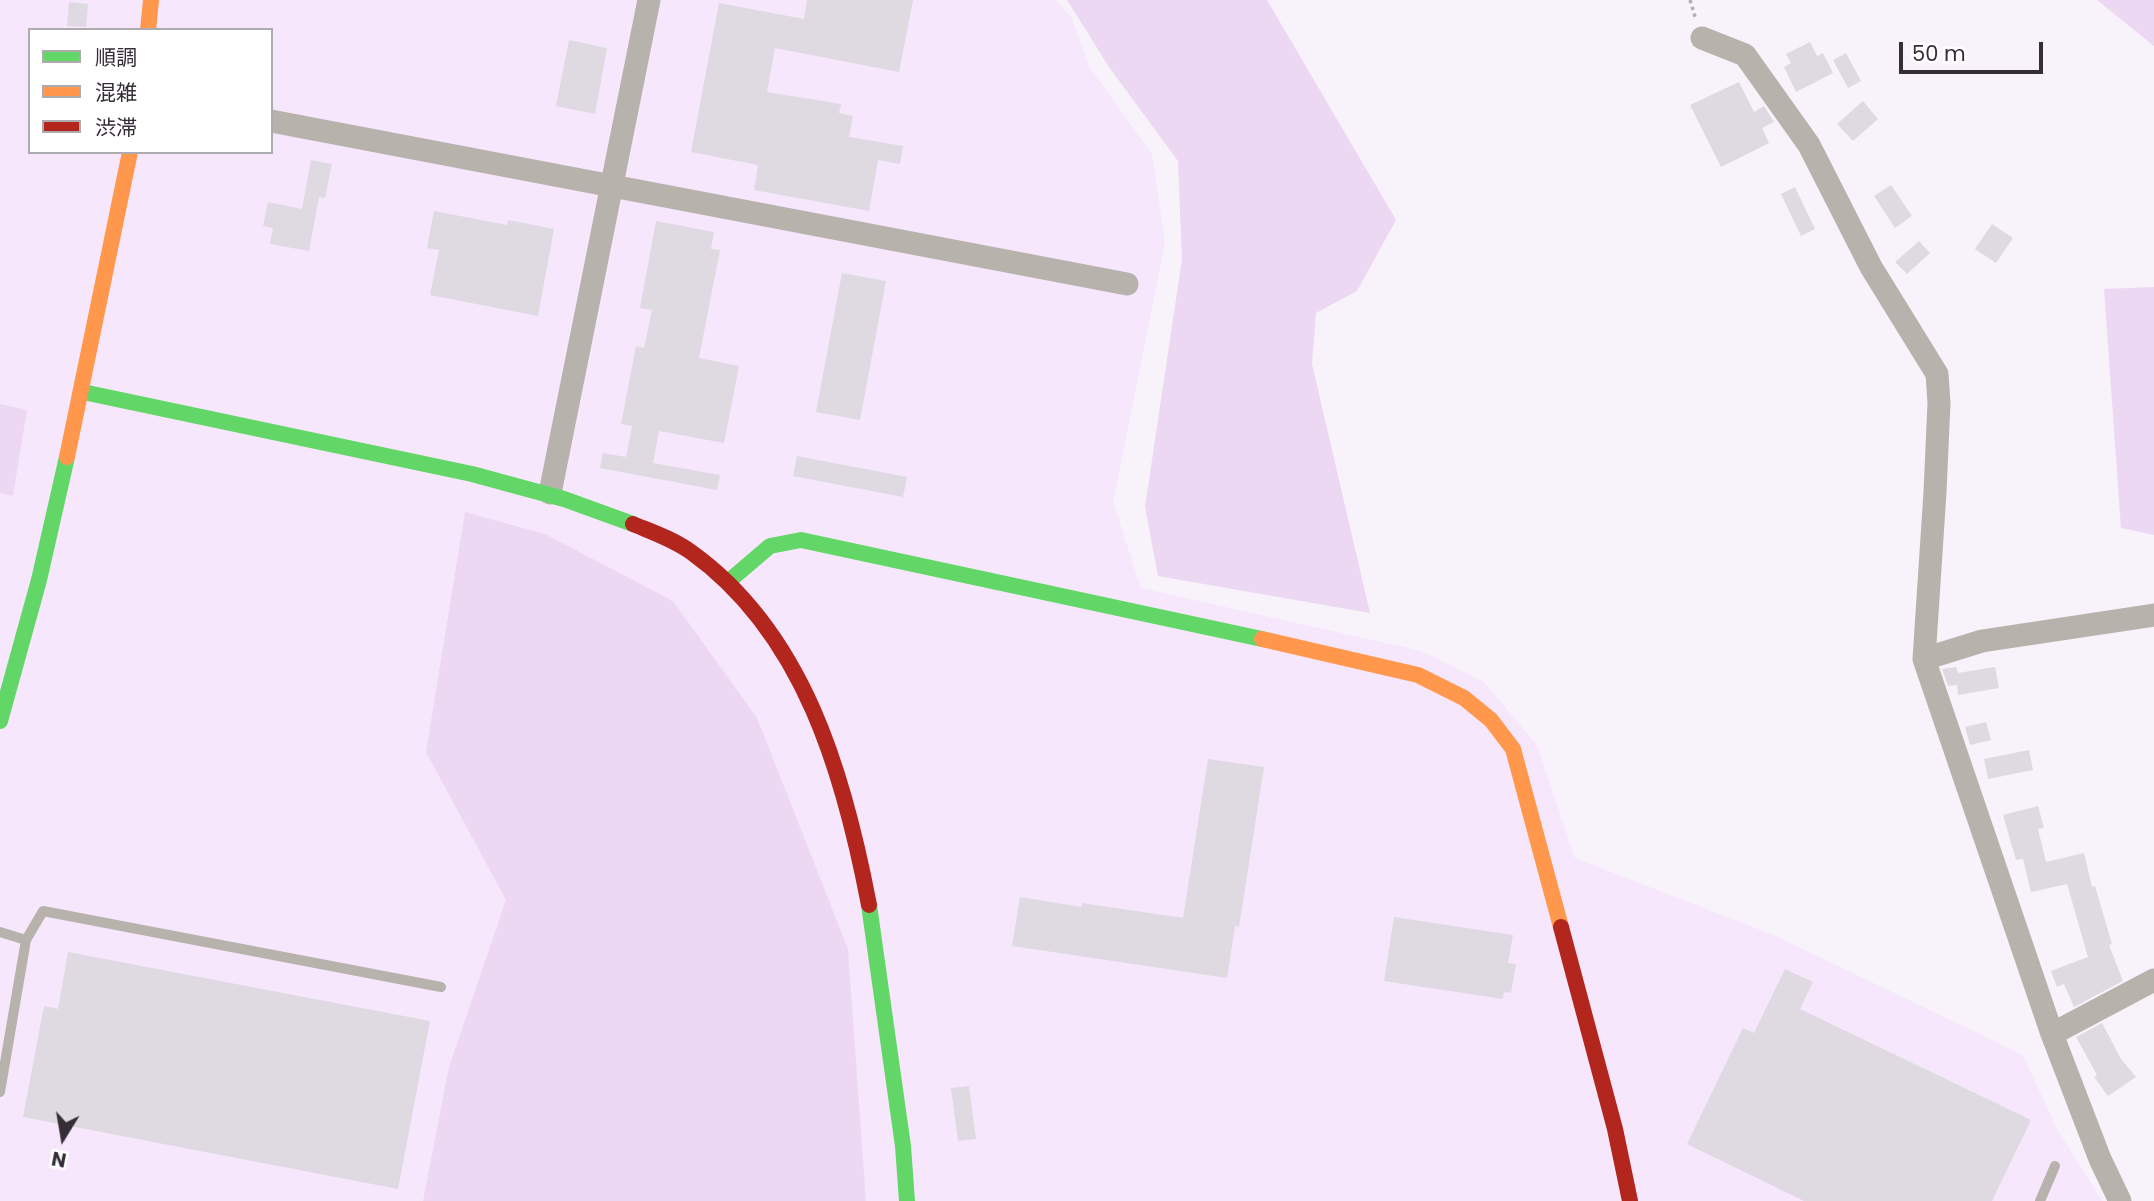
<!DOCTYPE html>
<html>
<head>
<meta charset="utf-8">
<style>
	body { margin:0 }
	#map { position:relative; width:2154px; height:1201px; overflow:hidden; background:#f8f2fa; font-family:Poppins,"Noto Sans JP",sans-serif }
	canvas { display:block }
	.legend { position:absolute; left:28px; top:28px; width:245px; height:126px; box-sizing:border-box; background:#fff; border:2px solid #aeabaf; margin:0; padding:9px 12px; list-style:none; font-size:21px; color:#352e37 }
	.legend li { display:flex; align-items:center; gap:14px; height:35px }
	.legend b { width:35px; border:2px solid #aeabaf }
	.north { position:absolute; left:28px; top:1103px; width:70px; height:70px; -webkit-text-stroke:5px #fff; paint-order:stroke; rotate:191deg; font-size:19px; font-weight:700; line-height:28px; text-align:center; color:#352e37 }
	.north::after { content:''; display:block; margin:auto; width:24px; height:32px; background:#352e37; clip-path:polygon(50% 0,100% 100%,50% 72%,0 100%) }
	.scale { position:absolute; left:1899px; top:42px; width:144px; height:32px; box-sizing:border-box; border:4px solid #352e37; border-top:0; padding-left:9px; font-size:21px; line-height:24px; white-space:nowrap; color:#352e37; -webkit-text-stroke:5px #fff; paint-order:stroke }
</style>
</head>
<body>
<div id="map">
<canvas width="2154" height="1201"></canvas>
<ul class="legend">
<li><b style="height:9px;background:#63d668"></b>順調</li>
<li><b style="height:9px;background:#ff974d"></b>混雑</li>
<li><b style="height:9px;background:#b3261e"></b>渋滞</li>
</ul>
<div class="north">N</div>
<div class="scale">50 m</div>
</div>
<script>
const ctx = document.querySelector('canvas').getContext('2d');
ctx.lineJoin = 'round';
function fill(path, color) { ctx.fillStyle = color; ctx.fill(path, 'evenodd'); }
function stroke(path, color, width, dash) { ctx.strokeStyle = color; ctx.lineWidth = width; ctx.lineCap = dash ? 'butt' : 'round'; ctx.setLineDash(dash || []); ctx.stroke(path); }
const built = new Path2D(`
	M0,0H1056L1071,17L1090,68L1152,154L1165,243L1113,502L1141,588L1421,651L1484,682L1537,745L1575,858L1776,936L2023,1055L2056,1127L2102,1201H0ZM30,30H271V152H30Z`);
const green = new Path2D(`
	M1067,0H1267L1396,220L1357,291L1316,313L1312,364L1370,613L1158,576L1145,507L1182,259L1178,161L1109,67Z
	M2097,0H2154V46Z
	M2154,287V535L2121,528L2104,289Z
	M0,404L27,410L13,496L0,493Z
	M465,512L545,534L673,601L757,718L848,949L866,1201H423L449,1067L506,900L426,752Z`);
const building = new Path2D(`
	M807,0H913L899,72L775,48L767,92L841,104L839,113L853,116L849,137L903,146L900,164L878,160L869,211L754,190L758,165L691,152L719,3L804,19Z
	M69,2L88,4L86,27L67,26Z
	M569,40L607,48L595,114L556,106Z
	M1810,42L1817,56L1823,53L1833,73L1796,92L1784,67L1791,63L1786,54Z
	M1846,53L1861,81L1848,88L1833,60Z
	M1739,82L1754,112L1764,106L1774,122L1762,128L1769,143L1721,167L1690,105Z
	M1863,101L1878,119L1853,141L1837,124Z
	M311,160L332,164L325,198L319,197L309,251L270,244L273,228L263,226L268,202L302,209Z
	M1891,185L1912,216L1895,228L1874,196Z
	M1795,187L1815,229L1801,236L1781,194Z
	M434,211L507,225L508,220L554,229L538,316L430,295L439,250L427,248Z
	M656,221L714,232L711,249L720,250L699,358L739,366L724,443L659,431L653,463L720,475L717,490L600,468L603,453L626,457L632,426L621,424L636,346L644,348L652,310L640,308Z
	M1992,224L2013,238L1996,263L1975,249Z
	M1919,241L1930,253L1907,274L1895,262Z
	M842,273L886,281L860,420L816,412Z
	M797,456L907,477L903,497L793,476Z
	M1956,667L1958,673L1995,667L1999,688L1958,695L1957,685L1948,686L1942,669Z
	M1986,722L1991,740L1970,745L1965,727Z
	M2029,750L2033,770L1988,779L1984,759Z
	M1208,759L1264,767L1239,927L1235,926L1227,978L1012,946L1020,897L1082,907V903L1183,918Z
	M2038,806L2044,828L2038,829L2046,862L2084,853L2092,887L2095,886L2112,944L2109,945L2123,981L2074,1007L2064,984L2057,987L2051,971L2088,957L2067,884L2031,892L2023,859L2016,860L2003,815Z
	M1394,917L1513,935L1508,963L1516,964L1511,993L1504,992L1503,999L1384,981Z
	M68,952L430,1021L398,1189L23,1117L44,1006L58,1009Z
	M1785,969L1813,982L1800,1009L2031,1120L1992,1201H1804L1687,1144L1743,1028L1754,1033Z
	M2102,1023L2121,1059L2136,1077L2108,1096L2094,1077L2097,1075L2076,1037Z
	M969,1086L976,1139L958,1141L951,1088Z`);
const path = new Path2D(`
	M1690,0L1696,20`);
const lane = new Path2D(`
	M0,932L26,940
	M0,1092L26,940L43,911L441,987
	M2040,1201L2055,1166`);
const street = new Path2D(`
	M1702,38L1745,55L1809,145L1871,267L1937,374L1939,403L1935,492L1924,659L2052,1034L2100,1159L2120,1201
	M271,121L1127,284
	M550,493L649,0
	M1924,659L1982,641L2154,615
	M2052,1034L2154,980`);
const fast = new Path2D(`
	M83,392L472,474L564,499L633,524
	M729,581L770,546L801,540L1262,639
	M0,721L39,580L67,457
	M869,905L903,1146L907,1201`);
const slow = new Path2D(`
	M148,30L151,0
	M67,457L130,152
	M1262,639L1418,675L1464,698L1491,720L1513,749L1561,927`);
const jam = new Path2D(`
	M633,524C652,532 673,539 691,552C804,633 844,774 869,905
	M1561,927L1615,1129L1630,1201`);
fill(built, '#f7e7fc');
fill(green, '#ecd8f2');
fill(building, '#dfd9e1');
stroke(path, '#b4b0ae', 3.5, [3.5, 3.5]);
stroke(lane, '#b7b2ab', 10);
stroke(street, '#b7b2ab', 23);
stroke(fast, '#63d668', 16);
stroke(slow, '#ff974d', 16);
stroke(jam, '#b3261e', 16);
</script>
</body>
</html>
